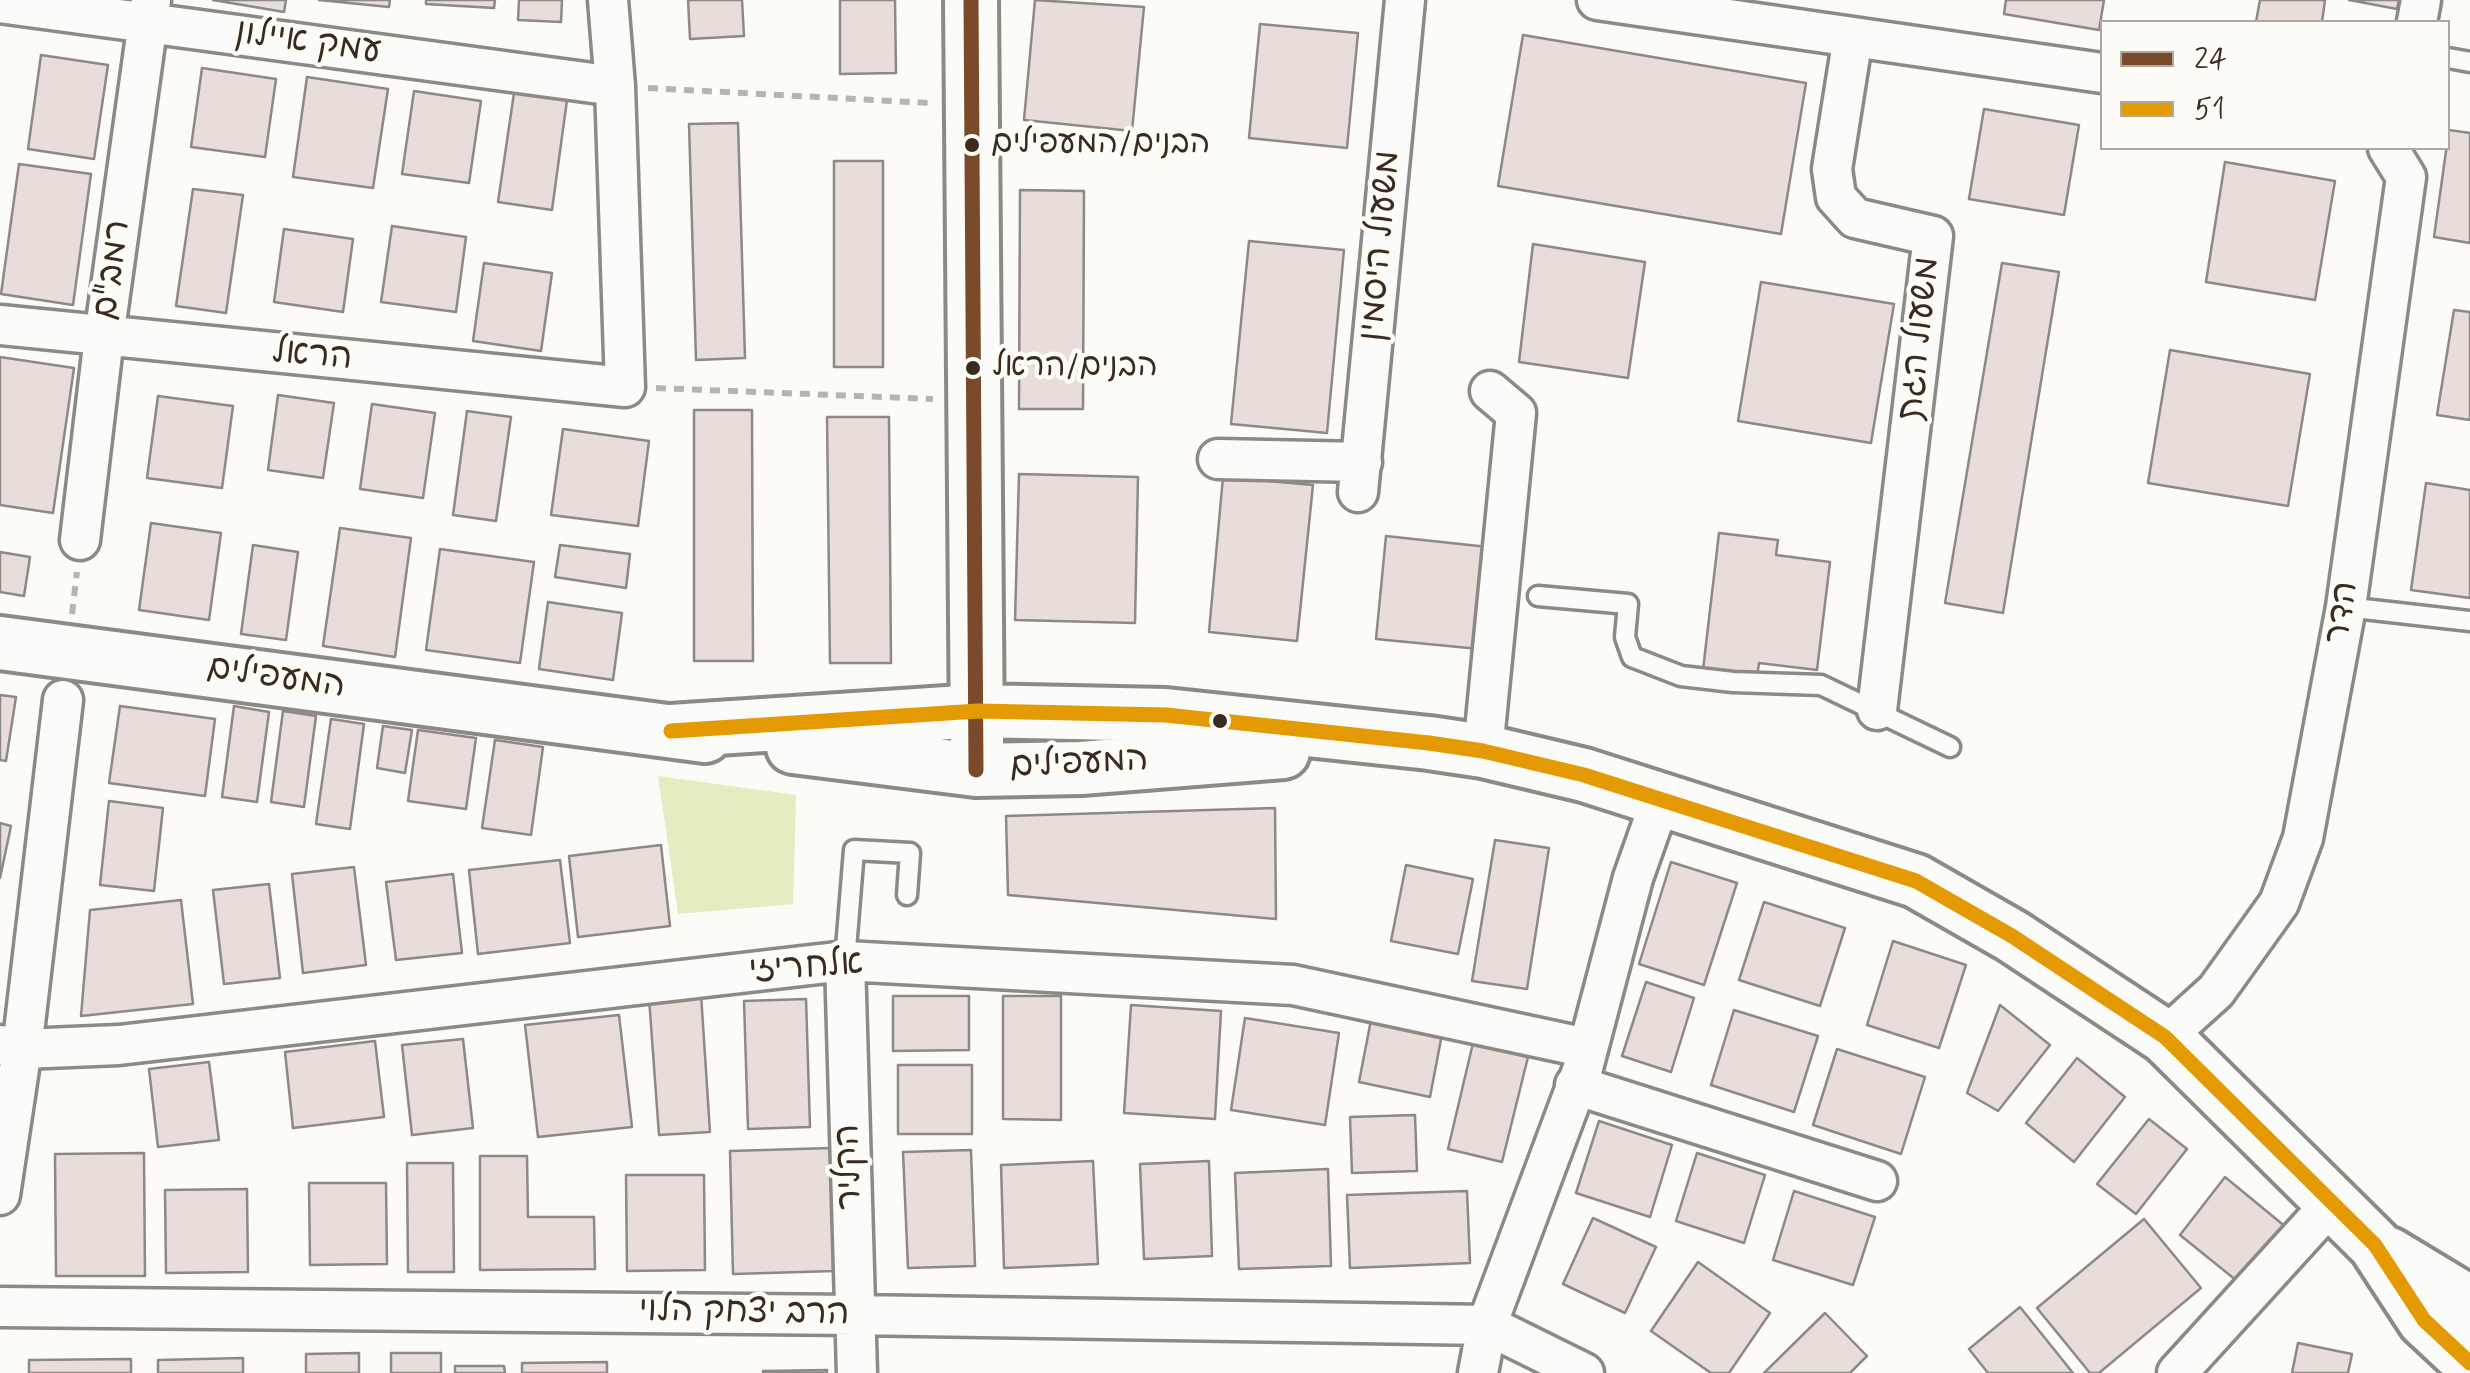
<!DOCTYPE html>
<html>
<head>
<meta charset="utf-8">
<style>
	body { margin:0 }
	#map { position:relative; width:2470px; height:1373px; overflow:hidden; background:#fcfbf8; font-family:Mynerve,sans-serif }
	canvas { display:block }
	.legend { position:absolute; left:2100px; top:20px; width:350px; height:130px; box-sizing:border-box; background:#fdfcf7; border:2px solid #afa8a0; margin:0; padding:12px 18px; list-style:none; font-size:30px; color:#3b2a1e }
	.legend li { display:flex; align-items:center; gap:20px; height:50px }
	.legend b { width:50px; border:2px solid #afa8a0 }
</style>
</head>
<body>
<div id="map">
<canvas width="2470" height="1373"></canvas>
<ul class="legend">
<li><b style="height:12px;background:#7a4b2a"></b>24</li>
<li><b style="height:12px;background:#e49a03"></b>51</li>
</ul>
</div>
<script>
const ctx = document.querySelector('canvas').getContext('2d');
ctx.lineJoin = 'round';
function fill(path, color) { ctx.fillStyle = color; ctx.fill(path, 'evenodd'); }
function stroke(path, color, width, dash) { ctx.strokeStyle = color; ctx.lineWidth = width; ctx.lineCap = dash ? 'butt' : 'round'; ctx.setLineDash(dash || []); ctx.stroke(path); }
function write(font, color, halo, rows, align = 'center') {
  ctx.font = font + ' Mynerve,"Playpen Sans Hebrew",sans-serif'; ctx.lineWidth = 9; ctx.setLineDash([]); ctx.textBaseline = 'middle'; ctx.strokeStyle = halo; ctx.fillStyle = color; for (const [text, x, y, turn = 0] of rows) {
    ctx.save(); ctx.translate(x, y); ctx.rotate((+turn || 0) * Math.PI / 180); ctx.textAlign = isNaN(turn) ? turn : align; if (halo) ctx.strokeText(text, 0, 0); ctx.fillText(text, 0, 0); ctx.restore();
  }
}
const green = new Path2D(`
	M658,776L796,795L793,904L678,914Z`);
const building = new Path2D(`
	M213,0H286L284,12Z
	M319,0H390L389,7Z
	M426,0H495L494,8L426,4Z
	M519,0H562L561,22L518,20Z
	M688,0H742L744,36L690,39Z
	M840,0H895L896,73L840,74Z
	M1035,0L1144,7L1132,131L1024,120Z
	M2006,0H2104L2099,30L2004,14Z
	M2260,0H2325L2322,22H2256Z
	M2349,0H2399L2397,9Z
	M1260,24L1358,33L1347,148L1249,138Z
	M1523,35L1806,83L1781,234L1498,186Z
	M41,55L108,65L94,159L28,149Z
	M202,68L276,79L265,157L191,147Z
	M307,77L388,89L373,188L293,177Z
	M414,91L481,101L469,183L402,174Z
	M514,93L567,100L552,210L498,202Z
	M1984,109L2079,125L2064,215L1969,199Z
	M738,123L745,358L696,360L689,124Z
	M2449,130L2470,133V243L2434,237Z
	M834,161H883V367H834Z
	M2225,162L2335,181L2315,300L2206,282Z
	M19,164L91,174L73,305L1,294Z
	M193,189L243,195L226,313L176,306Z
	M1020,190L1084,191L1083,409H1019Z
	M392,226L466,237L456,312L381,302Z
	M284,229L353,239L343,312L274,302Z
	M1249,241L1344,250L1327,433L1231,424Z
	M1533,244L1645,262L1628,378L1519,362Z
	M484,263L552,273L541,351L473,341Z
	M2002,263L2059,272L2003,613L1945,603Z
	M1761,282L1894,304L1871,443L1738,421Z
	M2454,310L2470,312V420L2437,415Z
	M2170,350L2310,374L2288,506L2148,483Z
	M0,357L74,368L53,513L0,505Z
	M278,395L334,403L323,478L268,470Z
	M158,396L233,406L222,488L147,478Z
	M372,404L435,413L423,498L360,489Z
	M694,410H752L753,661H694Z
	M467,411L511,417L496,521L453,515Z
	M827,417H889L891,663H830Z
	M563,429L649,441L638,526L551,515Z
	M1019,474L1138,477L1135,623L1015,620Z
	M1223,477L1313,485L1297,641L1209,632Z
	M2426,483L2470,490V598L2411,590Z
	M151,523L221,533L209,620L139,610Z
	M340,528L411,538L395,657L323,646Z
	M1719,533L1778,540L1776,555L1830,562L1817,670L1759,663L1757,677L1703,670Z
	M1386,536L1488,547L1479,649L1376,639Z
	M253,545L298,552L286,640L241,634Z
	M560,545L630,554L626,588L555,577Z
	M440,549L534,562L520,663L426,650Z
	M0,552L30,557L24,596L0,592Z
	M548,602L622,613L613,680L539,669Z
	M0,695L16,697L6,761L0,760Z
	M120,706L215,719L205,796L109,783Z
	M234,706L269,712L257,802L222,797Z
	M283,711L316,716L304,807L271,802Z
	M331,719L364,724L350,829L316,824Z
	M383,726L412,730L405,773L377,768Z
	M418,730L476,738L466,809L408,801Z
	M495,740L543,747L531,835L482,828Z
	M109,801L163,808L154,891L100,885Z
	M1275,808L1276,919L1008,895L1006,816Z
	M0,823L11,826L0,878Z
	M1495,840L1549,848L1527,989L1472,981Z
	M661,845L670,926L578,937L569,856Z
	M560,860L570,943L478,954L469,870Z
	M1671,862L1737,883L1704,985L1639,964Z
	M1406,865L1473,879L1458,954L1391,941Z
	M354,867L366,965L303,973L292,874Z
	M453,874L462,953L396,960L386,882Z
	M269,884L280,978L224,984L213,890Z
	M181,900L193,1004L81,1016L90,910Z
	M1764,902L1845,928L1820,1006L1739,980Z
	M1893,941L1966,965L1939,1048L1867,1025Z
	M1646,982L1694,998L1671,1072L1622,1056Z
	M701,994L710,1132L659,1135L649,998Z
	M893,996H969V1050L893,1051Z
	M1003,996H1061V1120L1003,1119Z
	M806,999L810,1127L748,1129L744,1001Z
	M1131,1005L1221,1011L1215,1119L1124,1113Z
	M2000,1005L2050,1045L1998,1111L1967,1093Z
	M1734,1010L1818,1036L1794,1112L1711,1085Z
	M619,1015L632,1127L538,1137L525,1025Z
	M1245,1018L1339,1033L1325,1125L1231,1110Z
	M1371,1020L1442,1034L1430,1097L1359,1082Z
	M463,1039L473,1128L412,1135L402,1045Z
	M375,1041L384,1117L293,1128L285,1052Z
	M1473,1043L1528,1057L1502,1162L1448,1149Z
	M1837,1049L1925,1077L1901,1154L1813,1125Z
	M2077,1058L2125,1097L2074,1162L2026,1123Z
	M209,1062L219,1140L158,1147L149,1069Z
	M898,1065H972V1134H898Z
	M1415,1115L1417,1171L1352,1173L1350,1117Z
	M2149,1119L2187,1149L2136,1214L2097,1184Z
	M1599,1121L1672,1145L1650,1217L1576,1193Z
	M832,1148L835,1271L733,1274L730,1151Z
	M971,1150L975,1266L908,1268L903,1152Z
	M144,1153L145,1276H56L55,1154Z
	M1697,1153L1765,1175L1744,1243L1676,1221Z
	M480,1156H527L528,1217H594L595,1269L480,1270Z
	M1093,1161L1098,1264L1004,1268L1001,1165Z
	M1209,1161L1212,1256L1144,1259L1140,1164Z
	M407,1163H453L454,1272H408Z
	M1328,1169L1331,1266L1239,1269L1235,1173Z
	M626,1175H704L705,1270L627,1271Z
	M2225,1177L2287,1228L2242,1285L2180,1235Z
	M309,1183H386L387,1264L310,1265Z
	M247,1189L248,1272L166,1273L165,1190Z
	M1467,1191L1470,1263L1350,1268L1347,1195Z
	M1794,1191L1875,1217L1853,1285L1773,1260Z
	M1593,1218L1656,1247L1625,1313L1563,1284Z
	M2144,1219L2201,1288L2099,1373H2090L2037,1308Z
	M1698,1262L1770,1313L1729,1373H1711L1651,1331Z
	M2020,1307L2073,1373H1988L1969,1349Z
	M1825,1313L1867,1356L1850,1373H1764Z
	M2298,1343L2352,1354L2348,1373H2292Z
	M359,1353V1373H306V1354Z
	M391,1353H441V1373H391Z
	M243,1358V1373H158V1360Z
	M131,1359V1373H29V1360Z
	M607,1362V1373H522V1363Z
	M455,1366H504L505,1373H455Z
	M827,1370V1373H763V1371Z`);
const path = new Path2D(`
	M648,88L930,103
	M656,388L933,399
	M72,614L77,572`);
const lane = new Path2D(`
	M2448,58L2470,62
	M1538,596L1628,604L1625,637L1632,657L1681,676L1733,682L1821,685L1950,747
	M2346,607L2470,621
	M845,961L854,850L910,853L907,895`);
const street = new Path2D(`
	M1597,0L2102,73
	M0,3L615,86
	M2417,22L2421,0
	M1853,37L1832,169L1836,197L1855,218L1933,236L1877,710
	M0,325L625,387L615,86L608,0
	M1218,459L1362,462
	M1358,492L1405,0
	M80,540L104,337L151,0
	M1483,751L1516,413L1490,391
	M845,961L857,1373
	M2165,1037L2216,991L2279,903L2303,838L2346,607L2406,177L2388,148
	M0,1045L22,1049L119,1045L845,961L1293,985L1587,1048
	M1575,1085L1877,1181
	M0,1195L22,1049L63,700
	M0,1307L855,1315L1487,1325L1584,1373
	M1478,1373L1487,1325L1583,1068L1633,878L1661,799
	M2177,1373L2331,1204`);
const secondary = new Path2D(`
	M971,0L977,743
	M0,643L705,736
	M671,731L978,711L1166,715L1429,743L1483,751L1584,775L1916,881L2012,936L2165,1037L2375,1245L2424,1320L2470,1363
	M793,747L976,770L1081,768L1283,752
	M2389,1254L2470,1303`);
const bus1 = new Path2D(`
	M971,0L976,770`);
const bus2 = new Path2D(`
	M671,731L978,711L1166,715L1429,743L1483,751L1584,775L1916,881L2012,936L2165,1037L2375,1245L2424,1320L2470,1363`);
const markers = [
	[972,145,9,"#3b2a1e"],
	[973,368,9,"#3b2a1e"],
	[1220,721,9,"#3b2a1e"]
];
const busNames = [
	["הבנים/המעפילים",991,145],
	["הבנים/הראל",992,368]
];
const streetNames = [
	["עמק איילון",308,44,8],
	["משעול היסמין",1382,246,-85],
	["רמב\"ם",114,270,-82],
	["משעול הגת",1921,339,-84],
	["הראל",312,357,5],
	["הדר",2344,613,-81],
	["המעפילים",276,679,8],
	["המעפילים",1079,765,-3],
	["אלחריזי",806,969,-4],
	["הקליר",851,1167,-92],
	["הרב יצחק הלוי",744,1314,1]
];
fill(green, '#e4edc2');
fill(building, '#e9ddd9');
stroke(building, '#8d8985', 2.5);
stroke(lane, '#8d8985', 25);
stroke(street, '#8d8985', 45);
stroke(secondary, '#8d8985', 60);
stroke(path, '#b6b4b1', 6, [10, 8]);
stroke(lane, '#fbfbf9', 18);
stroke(street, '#fbfbf9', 38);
stroke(secondary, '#fbfbf9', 52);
stroke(bus1, '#7a4b2a', 15);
stroke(bus2, '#e49a03', 15);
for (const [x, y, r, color] of markers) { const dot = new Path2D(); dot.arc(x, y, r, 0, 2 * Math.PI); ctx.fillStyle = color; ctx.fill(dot); stroke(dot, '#fdfcf7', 4); }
write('32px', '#3b2a1e', '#fdfcf7', busNames, 'left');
write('35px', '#3b2a1e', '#fdfcf7', streetNames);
</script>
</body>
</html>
